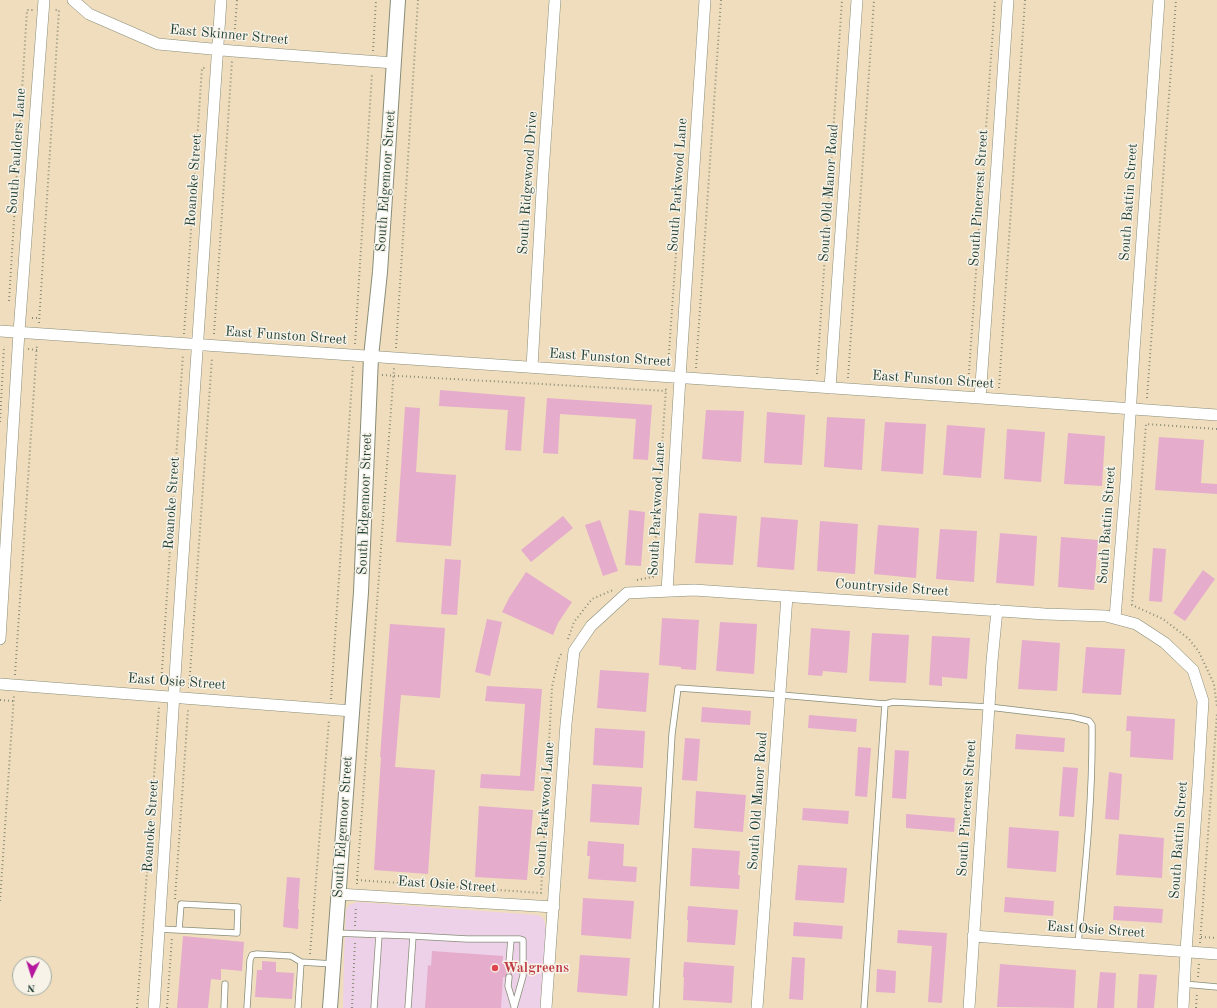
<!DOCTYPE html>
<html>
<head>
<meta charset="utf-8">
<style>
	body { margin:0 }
	#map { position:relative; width:1217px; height:1008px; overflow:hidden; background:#f0ddbd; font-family:"Old Standard TT",serif }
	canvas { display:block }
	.north { position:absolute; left:12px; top:956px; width:40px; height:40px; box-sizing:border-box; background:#f7f3e8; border:1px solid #a1aaa0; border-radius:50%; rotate:184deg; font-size:11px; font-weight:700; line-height:16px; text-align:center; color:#1f3d34 }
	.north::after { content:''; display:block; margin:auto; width:14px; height:18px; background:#b5179e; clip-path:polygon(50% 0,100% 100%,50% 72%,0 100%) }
</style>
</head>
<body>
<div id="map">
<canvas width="1217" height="1008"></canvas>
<div class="north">N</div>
</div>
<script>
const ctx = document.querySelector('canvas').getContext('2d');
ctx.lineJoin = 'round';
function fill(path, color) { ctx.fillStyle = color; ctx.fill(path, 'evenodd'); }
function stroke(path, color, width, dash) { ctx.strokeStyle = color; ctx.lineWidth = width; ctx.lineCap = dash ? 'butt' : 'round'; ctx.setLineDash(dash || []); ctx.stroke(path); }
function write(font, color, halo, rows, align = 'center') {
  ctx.font = font + ' "Old Standard TT",serif'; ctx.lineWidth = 3; ctx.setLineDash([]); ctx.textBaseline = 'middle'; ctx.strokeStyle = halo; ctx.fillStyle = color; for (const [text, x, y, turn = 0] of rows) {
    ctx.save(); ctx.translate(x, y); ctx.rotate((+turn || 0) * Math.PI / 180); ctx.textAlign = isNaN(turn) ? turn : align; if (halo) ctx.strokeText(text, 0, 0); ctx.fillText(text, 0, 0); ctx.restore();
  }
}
const built = new Path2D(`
	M357,902L538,915L543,918L545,923L546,931L540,1008H343L344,958L346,910L349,905Z`);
const building = new Path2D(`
	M440,390L525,397L521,451L505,450L508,410L439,406Z
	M547,398L652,405L648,460L633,459L636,419L560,414L558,454L543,453Z
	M405,407L420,408L416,472L456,475L451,546L396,542Z
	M706,410L744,411L741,462L702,459Z
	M767,412L805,415L802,465L764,463Z
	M827,417L865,419L862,470L824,467Z
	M885,422L926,424L923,474L881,471Z
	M947,425L985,428L981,478L943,475Z
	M1007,429L1045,432L1041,482L1004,479Z
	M1068,433L1105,436L1102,486L1064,484Z
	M1159,437L1204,440L1201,483L1217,484V494L1155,490Z
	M629,510L645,512L641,566L625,565Z
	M699,513L737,516L733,565L695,563Z
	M563,516L573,528L531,562L521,550Z
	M761,517L798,520L794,570L757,567Z
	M600,520L618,571L603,576L585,525Z
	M820,521L858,524L855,574L817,571Z
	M878,525L919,528L916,578L874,574Z
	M940,529L977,531L974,582L936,579Z
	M1000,533L1037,536L1034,586L996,583Z
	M1061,537L1098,540L1094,590L1058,587Z
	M1153,548L1166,549L1162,602L1149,601Z
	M445,559L461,560L457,615L441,614Z
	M1203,570L1215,579L1185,621L1173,613Z
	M526,572L572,602L558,623L553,635L502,612L509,598Z
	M662,618L699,620L696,670L681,669V667L659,665Z
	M487,619L502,622L490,676L475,672Z
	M720,622L757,624L754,674L716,671Z
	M390,624L445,628L440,698L401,695L395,767L435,770L428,874L374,870L381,757H380Z
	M811,628L850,631L847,673L823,671L822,676L808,675Z
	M872,633L909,635L906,683L869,681Z
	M932,636L970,638L967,679L942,677V686L929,685Z
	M1022,640L1060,643L1057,691L1018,689Z
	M1086,647L1125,649L1121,695L1082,693Z
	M600,670L649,673L646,712L597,708Z
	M487,686L542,689L534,791L480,788L481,774L520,776L525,704L485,701Z
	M702,707L751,711L750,725L701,722Z
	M809,715L857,719L856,732L808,728Z
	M1127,716L1175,719L1173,760L1130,757L1131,731H1126Z
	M595,728L645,731L643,768L593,765Z
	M1016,734L1065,738L1064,752L1015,749Z
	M685,738L700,739L697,781L682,780Z
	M858,747L871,748L867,797L855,796Z
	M895,750L909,751L906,799L892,798Z
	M1063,767L1078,768L1074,817L1059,816Z
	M1109,772L1122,774L1119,820L1105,819Z
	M592,784L642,787L639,825L590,822Z
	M696,791L746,795L743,832L694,828Z
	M479,806L533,810L527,880L475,877Z
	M803,808L849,811L848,824L802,820Z
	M906,814L955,818L954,832L906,828Z
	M1009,827L1059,831L1056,872L1007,868Z
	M1119,834L1164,838L1162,878L1116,875Z
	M588,841L624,844L623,866L637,867L636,882L588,879L590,856H587Z
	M692,848L740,851L738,875H740L739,889L690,886Z
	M798,865L847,868L844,903L795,900Z
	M287,877L300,878L298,909H299L298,929L283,927Z
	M1005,897L1054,901L1053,916L1004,912Z
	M583,898L634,901L631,939L581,935Z
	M688,906L738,910L735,945L687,942L688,920H687Z
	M1114,906L1163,909L1162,923L1113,920Z
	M794,922L843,926L842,939L793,936Z
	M898,930L947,933L942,1003L928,1002L932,946L897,943Z
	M183,936L244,942L242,971L221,969V980L211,979L208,1008H177Z
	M432,951L503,956V963H505L506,966L510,967L513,964L512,975L510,973H508L505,977H503L501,1008H425L428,965L431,966Z
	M580,955L630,958L627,996L577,992Z
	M792,957L805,958L803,1000L789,999Z
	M262,961L276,962V972L294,973L292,999L255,997L257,970H262Z
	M684,962L734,966L732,1003L683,1000L684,977H683Z
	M1000,964L1076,970L1074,1008L997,1007Z
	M877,969L896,971L895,993L876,992Z
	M1100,972L1116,973L1114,1008H1097Z
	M1139,974L1157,975L1154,1008H1137Z`);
const path = new Path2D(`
	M234,41L237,0
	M373,51L376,0
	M9,301L27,10H33
	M32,318H39
	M39,323L59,10H54
	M184,334L202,68H205
	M214,334L232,61
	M355,344L372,73
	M396,348L418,0
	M28,349L37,350
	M668,366L677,239
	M696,368L721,0
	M817,374L842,0
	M382,375L666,391
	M848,378L874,0
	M968,386L995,0
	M999,388L1025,0
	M1147,398L1176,0
	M0,422L4,346
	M1217,429L1146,424L1132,605L1163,619L1189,639L1199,652L1214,684L1217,707
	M637,580L653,577L666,388
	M568,639L574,622L592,599L613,590
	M15,675L37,344
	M161,685L183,354
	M189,688L212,357
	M331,699L353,366
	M0,700L13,701
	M357,880L394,368
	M357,884V880L541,893L552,687L558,661L562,652
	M175,899L188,710
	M0,901L14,695
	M355,926L356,906
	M1201,937L1217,938
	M1200,943L1217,713
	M310,954L329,720
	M1198,977L1199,963
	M137,1008L159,707
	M167,1008L172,937
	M352,1008L355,942
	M1196,1008L1197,993`);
const service = new Path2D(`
	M159,929L237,933L238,907L181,904L179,930
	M336,933L413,936L408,1008
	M413,936L467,939H520L523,940V976L514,1008
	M509,963L511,939
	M509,977L508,986L514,1006
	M1184,984L1217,987
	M224,1008L225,984
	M247,1008L250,960L252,955L257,954L291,956L301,962
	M298,1008L301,962L333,964
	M374,1008L379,935
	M656,1008L672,734L678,688L781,695L885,704L893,702L989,707L1073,717L1089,721L1092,725C1093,798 1085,871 1078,944
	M864,1008L885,704`);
const minor = new Path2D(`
	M73,0L89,14L158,44L233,51L394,63
	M0,331L980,398L1217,415
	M532,367L543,173L555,0
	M830,388L857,0
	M980,398L997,163L1008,0
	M667,591L680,378L705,0
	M1115,618L1126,481L1134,351L1159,0
	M0,639L19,332L44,0
	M0,684L352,711
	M338,894L554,907
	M973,936L1217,954
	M154,1008L166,823L177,645L221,0
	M546,1008L566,724L574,651L591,626L627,593L694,590L1045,614L1106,616L1136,624L1165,643L1193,670L1203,701L1198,784L1186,951L1183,1008
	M757,1008L787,596
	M969,1008L992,661L997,610`);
const tertiary = new Path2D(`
	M330,1008L361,592L371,357L380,272L398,0`);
const markers = [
	[495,968,4,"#e0444e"]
];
const streetNames = [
	["East Skinner Street",229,35,5],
	["South Faulders Lane",17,151,-86],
	["Roanoke Street",194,180,-86],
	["South Edgemoor Street",386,181,-86],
	["South Ridgewood Drive",528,183,-86],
	["South Parkwood Lane",678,185,-86],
	["South Old Manor Road",829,193,-86],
	["South Pinecrest Street",979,198,-86],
	["South Battin Street",1129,202,-86],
	["East Funston Street",286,336,4],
	["East Funston Street",610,358,4],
	["East Funston Street",933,380,4],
	["Roanoke Street",172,503,-86],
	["South Edgemoor Street",365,504,-88],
	["South Parkwood Lane",657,509,-87],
	["South Battin Street",1107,525,-86],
	["Countryside Street",892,588,4],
	["East Osie Street",177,682,4],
	["South Old Manor Road",758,801,-86],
	["South Pinecrest Street",967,808,-86],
	["South Parkwood Lane",545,809,-86],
	["Roanoke Street",151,826,-86],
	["South Edgemoor Street",343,827,-86],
	["South Battin Street",1179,840,-86],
	["East Osie Street",447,885,4],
	["East Osie Street",1096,930,4]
];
const healthNames = [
	["Walgreens",503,968]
];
fill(built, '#edd1e9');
fill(building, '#e5accc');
stroke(service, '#888d78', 7);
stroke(minor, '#888d78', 12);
stroke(tertiary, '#888d78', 16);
stroke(path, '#888d78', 2, [1, 3]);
stroke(service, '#fff', 5.5);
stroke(minor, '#fff', 11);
stroke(tertiary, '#fff', 14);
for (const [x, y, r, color] of markers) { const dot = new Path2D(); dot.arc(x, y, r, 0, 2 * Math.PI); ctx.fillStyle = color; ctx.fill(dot); stroke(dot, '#f7f3e8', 1.5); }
write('14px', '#1f3d34', '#f7f3e8', streetNames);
write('bold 14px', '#be3a42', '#f7f3e8', healthNames, 'left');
</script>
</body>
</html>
